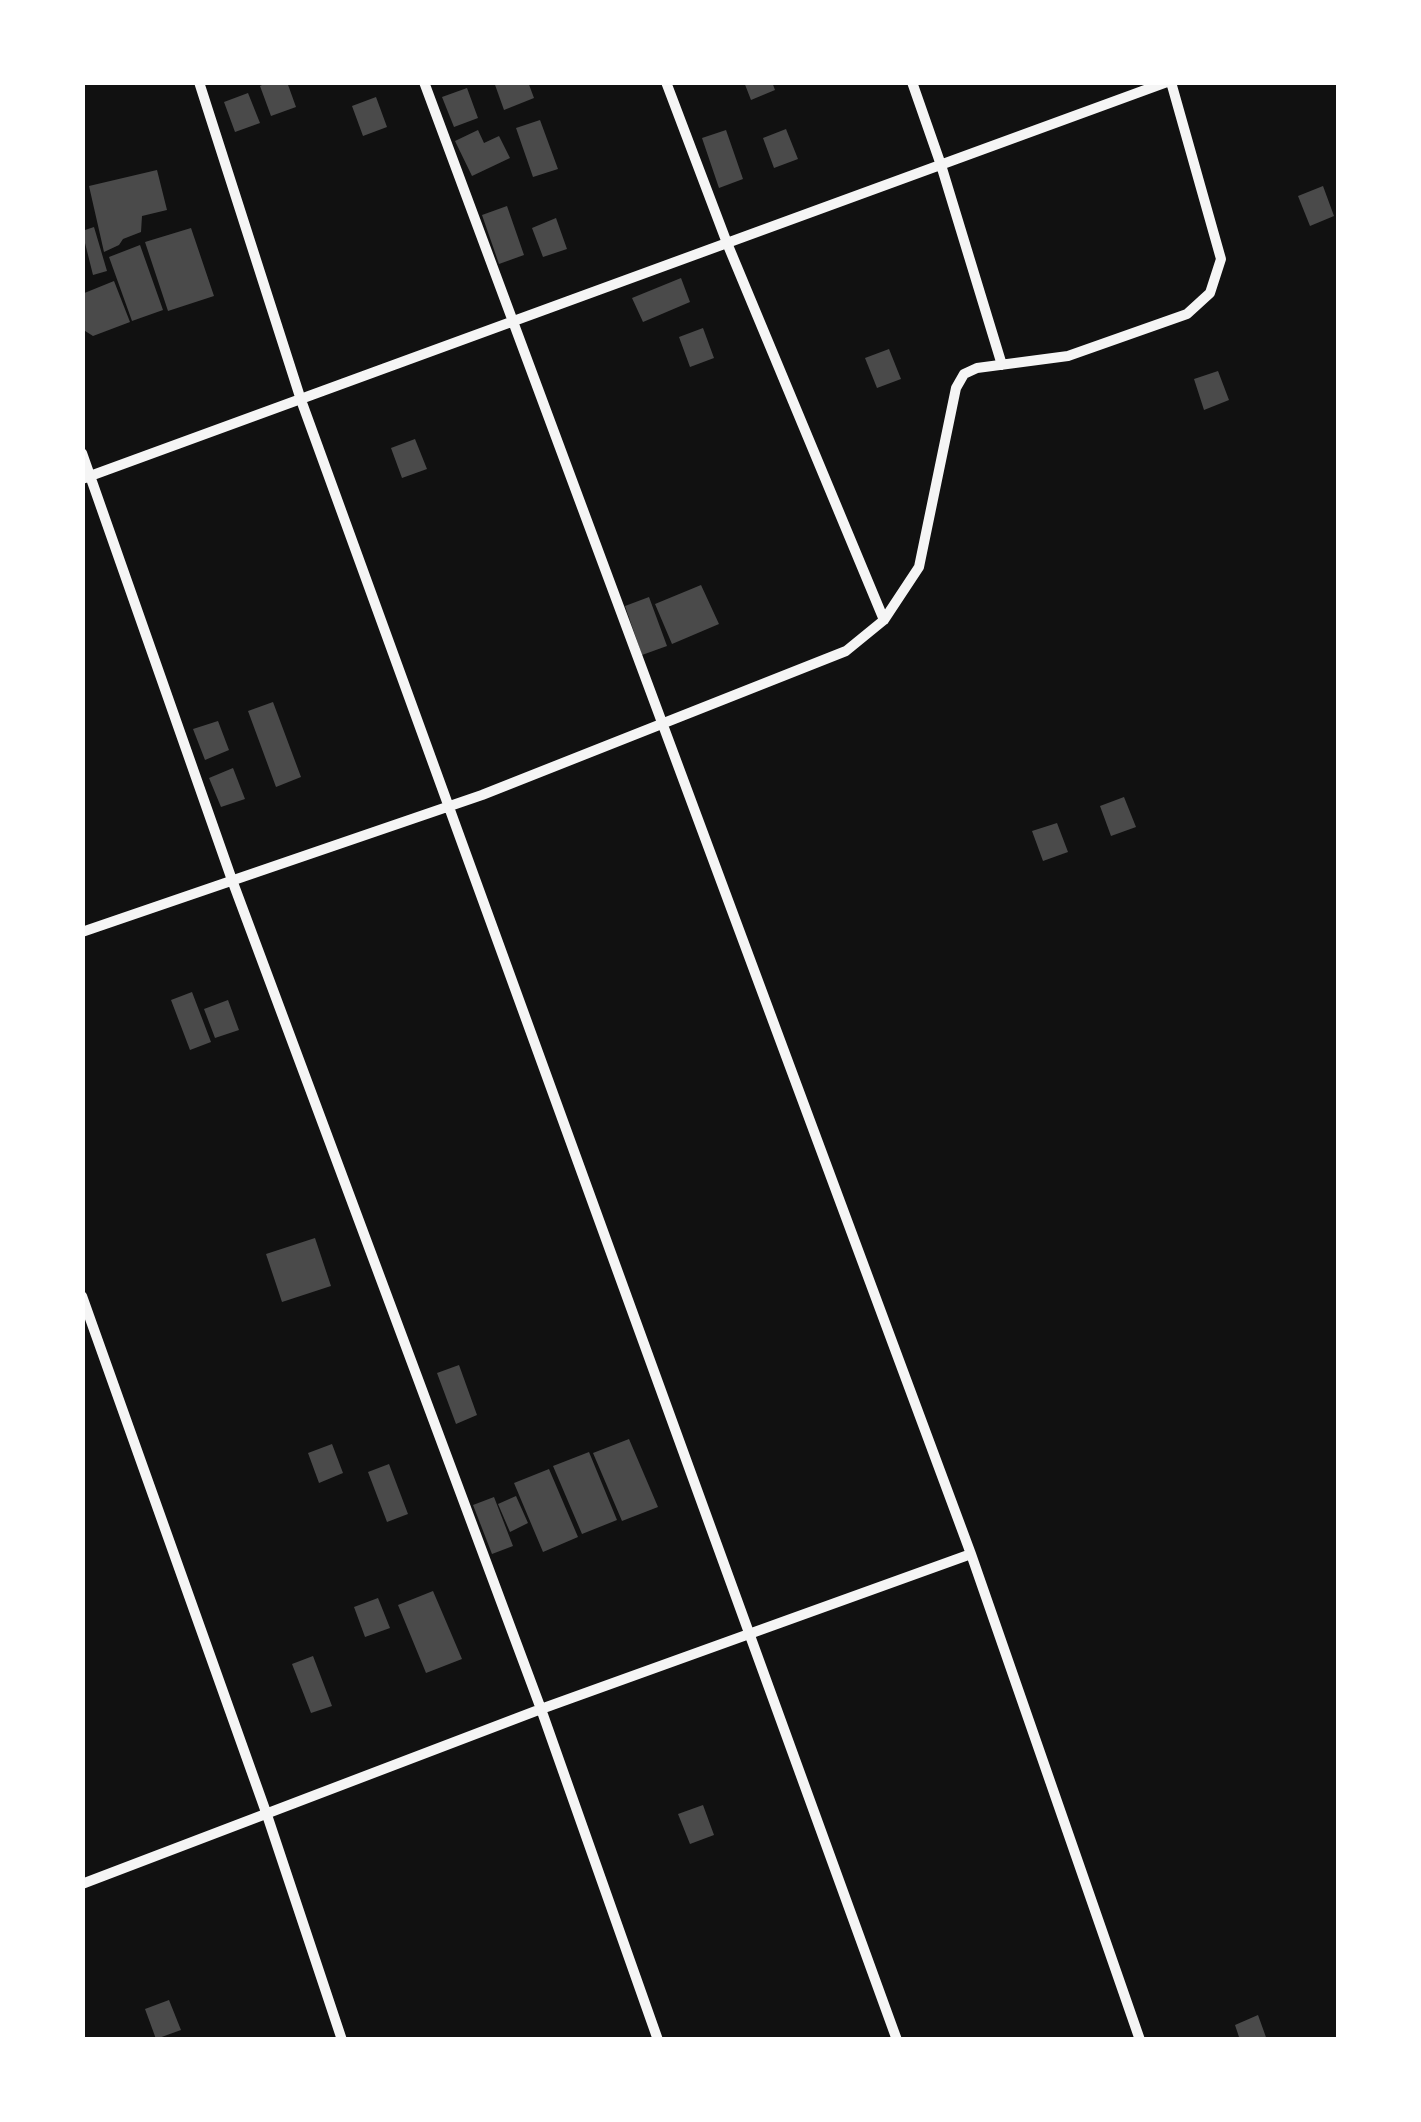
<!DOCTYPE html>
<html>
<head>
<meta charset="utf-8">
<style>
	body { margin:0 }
	#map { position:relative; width:1421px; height:2122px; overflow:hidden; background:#111; font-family:Overpass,sans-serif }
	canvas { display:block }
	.frame { position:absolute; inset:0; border:85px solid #fff; pointer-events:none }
</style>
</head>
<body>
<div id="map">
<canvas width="1421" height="2122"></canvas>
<div class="frame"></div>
</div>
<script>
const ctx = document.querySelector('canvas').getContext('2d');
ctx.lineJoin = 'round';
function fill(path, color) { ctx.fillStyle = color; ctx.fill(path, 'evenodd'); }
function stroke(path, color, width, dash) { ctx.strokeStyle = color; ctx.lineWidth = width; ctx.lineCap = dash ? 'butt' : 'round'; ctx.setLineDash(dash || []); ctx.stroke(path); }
const building = new Path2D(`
	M268,82H287L296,107L271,116L260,86Z
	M494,82H528L534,98L504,110Z
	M744,82H772L775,90L751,100Z
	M467,88L478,118L454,127L442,97Z
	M248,93L260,123L235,132L224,102Z
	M376,97L387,127L363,136L352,106Z
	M540,120L558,169L533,177L516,128Z
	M786,129L798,159L774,168L763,138Z
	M478,130L484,143L499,136L510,158L472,176L455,141Z
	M726,130L743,179L719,188L702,138Z
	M157,170L167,210L142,216L141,232L123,239L119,245L104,252L89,186Z
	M1323,186L1334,216L1310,226L1298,196Z
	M507,206L524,255L499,264L482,215Z
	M556,218L567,249L543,257L532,228Z
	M94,227L107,271L93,275L82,231Z
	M191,228L214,296L168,311L145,242Z
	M140,245L163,310L132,321L109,257Z
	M681,278L690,302L643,322L632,298Z
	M114,281L130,322L93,336L82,329V294Z
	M703,328L714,358L690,367L679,337Z
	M889,349L901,379L877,388L865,358Z
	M1218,371L1229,400L1204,410L1194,379Z
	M415,439L427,469L402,478L391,448Z
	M701,585L719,624L672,644L655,604Z
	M649,597L667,646L642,655L625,606Z
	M273,702L301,777L276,787L248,711Z
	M218,721L229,750L205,760L193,729Z
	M233,768L245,799L221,807L209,778Z
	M1124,797L1136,827L1111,836L1100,806Z
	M1057,823L1068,852L1043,861L1032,831Z
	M192,992L211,1042L190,1050L171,1000Z
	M228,1000L239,1030L215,1038L204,1009Z
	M315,1238L331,1286L282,1302L266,1254Z
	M459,1365L477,1415L456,1424L437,1373Z
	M629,1439L658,1507L622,1521L593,1453Z
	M332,1444L343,1473L319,1483L308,1453Z
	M589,1452L617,1520L582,1534L553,1466Z
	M389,1464L408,1514L387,1522L368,1472Z
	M549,1469L578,1537L543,1552L514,1483Z
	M516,1496L528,1523L510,1532L498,1504Z
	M494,1497L513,1546L492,1554L473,1505Z
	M433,1591L462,1659L426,1673L398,1605Z
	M378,1598L390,1628L365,1637L354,1607Z
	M313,1656L332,1706L311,1713L292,1664Z
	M703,1805L714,1835L690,1844L678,1814Z
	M169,2000L181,2030L156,2039L145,2009Z
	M1258,2015L1267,2040H1240L1235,2025Z`);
const minor = new Path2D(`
	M199,82L301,400L897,2040
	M424,82L971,1554L1140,2040
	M666,82L727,243L884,620
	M912,82L941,165L1002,365
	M82,453L232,880L541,1709L658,2040
	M82,479L1167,82
	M82,932L482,795L846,651L884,620L919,567L956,388L964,374L977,368L1068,356L1187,314L1210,293L1221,259L1171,82
	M82,1296L267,1815L342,2040
	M82,1884L541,1709L971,1554`);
fill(building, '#4a4a4a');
stroke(minor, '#f5f5f5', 10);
</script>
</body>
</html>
